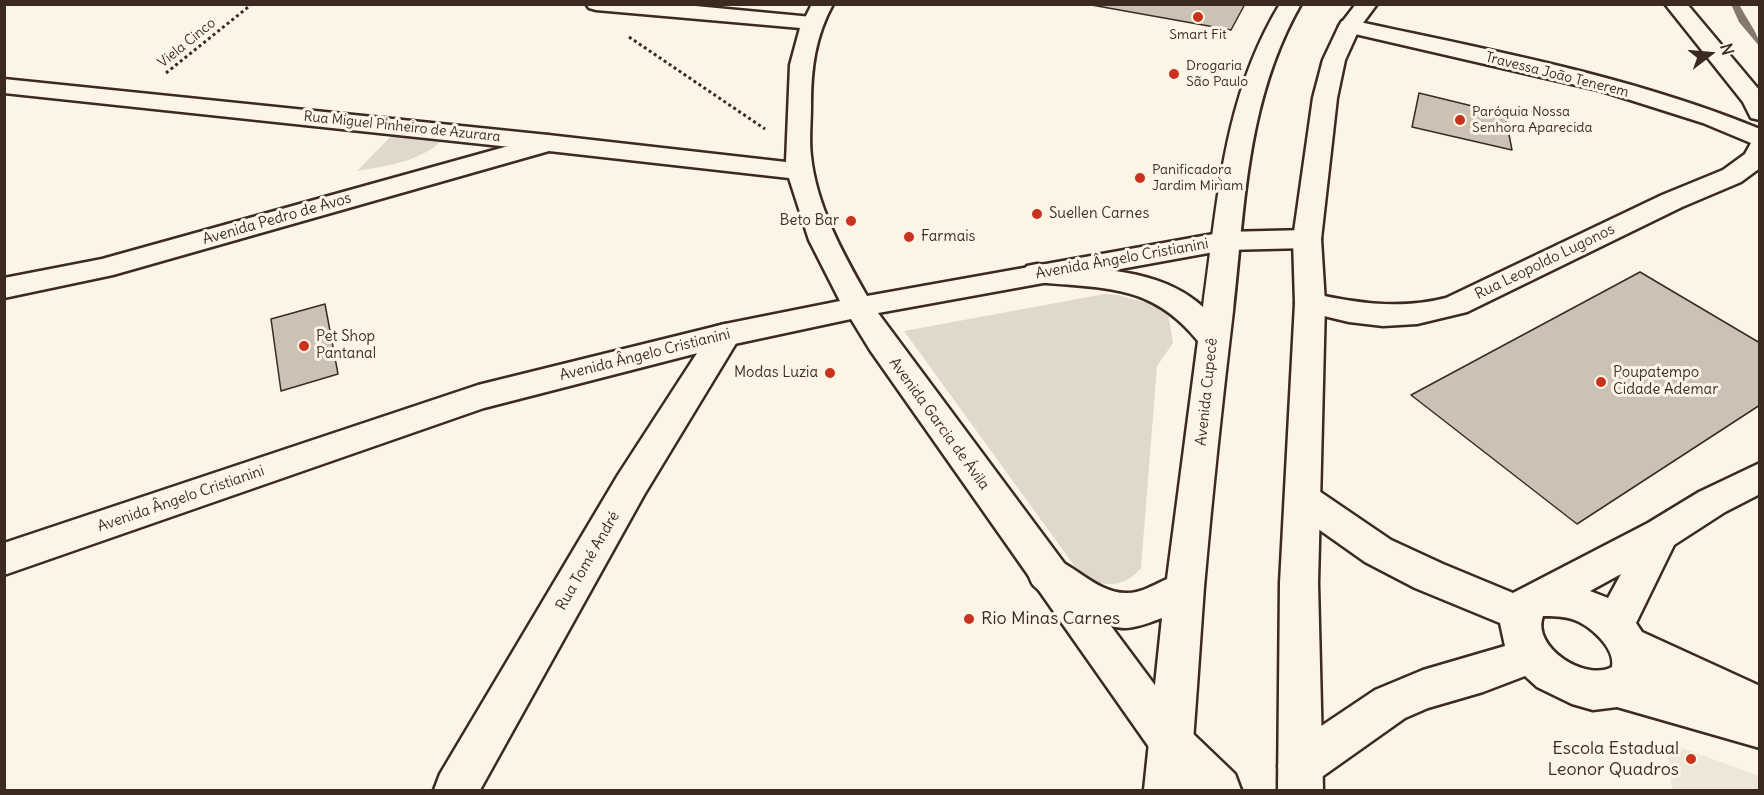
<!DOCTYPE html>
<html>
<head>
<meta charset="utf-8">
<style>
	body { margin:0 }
	#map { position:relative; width:1764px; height:795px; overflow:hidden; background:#fcf5e5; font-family:Delius,sans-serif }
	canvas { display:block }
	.frame { position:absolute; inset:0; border:6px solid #3b2a1e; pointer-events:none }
	.north { position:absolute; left:1680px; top:24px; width:60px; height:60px; -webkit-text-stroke:4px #fcf5e5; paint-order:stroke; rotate:74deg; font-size:16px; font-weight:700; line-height:24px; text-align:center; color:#3b2a1e }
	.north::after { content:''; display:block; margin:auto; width:21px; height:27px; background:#3b2a1e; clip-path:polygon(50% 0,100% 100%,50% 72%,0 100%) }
</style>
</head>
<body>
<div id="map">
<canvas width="1764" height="795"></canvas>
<div class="frame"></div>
<div class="north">N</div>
</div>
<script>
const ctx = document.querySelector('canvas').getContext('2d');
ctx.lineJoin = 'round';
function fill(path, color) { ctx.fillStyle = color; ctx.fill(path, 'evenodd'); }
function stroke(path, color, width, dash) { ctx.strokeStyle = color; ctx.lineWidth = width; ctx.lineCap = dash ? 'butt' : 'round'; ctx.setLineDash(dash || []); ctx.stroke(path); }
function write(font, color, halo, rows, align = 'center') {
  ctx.font = font + ' Delius,sans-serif'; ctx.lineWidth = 6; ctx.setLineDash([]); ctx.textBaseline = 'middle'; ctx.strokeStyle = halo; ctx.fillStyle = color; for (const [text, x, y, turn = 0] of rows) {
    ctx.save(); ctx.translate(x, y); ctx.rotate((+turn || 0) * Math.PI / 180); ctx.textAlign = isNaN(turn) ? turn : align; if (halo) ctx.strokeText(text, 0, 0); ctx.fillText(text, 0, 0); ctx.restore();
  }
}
const built = new Path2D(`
	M1666,742L1759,776V790H1672Z`);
const green = new Path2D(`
	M400,127L447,134C429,160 388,166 357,171Z
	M1105,294L1118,295L1159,306L1168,313L1173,343L1157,366L1141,568C1124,590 1093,589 1076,568L904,331Z`);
const stream = new Path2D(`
	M1731,4H1739C1745,17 1760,35 1760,47L1739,22Z`);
const building = new Path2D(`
	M1086,4H1245L1231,30Z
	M1419,93L1505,114L1512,150L1412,127Z
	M1640,272L1760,343V405L1577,524L1411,395Z
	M325,304L338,374L281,391L271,319Z`);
const path = new Path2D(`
	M629,37L765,129
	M166,73L252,4`);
const minor = new Path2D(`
	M586,4H674L812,17L820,18L823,23L820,28L812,29L596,10L589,8Z
	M1665,4H1687L1760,91V120L1751,118L1743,102Z
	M1350,20C1488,50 1628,75 1760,129V168L1741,182L1682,207L1467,312L1417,324L1383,326L1349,322L1299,310L1295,303L1299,296L1310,293C1356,303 1399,310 1446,298L1662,195L1723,170L1745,154L1751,143L1703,123L1602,91L1342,31L1339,26L1342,21Z
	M4,79L548,135L557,138L561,143L557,148L548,151L4,93Z
	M725,324L736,327L741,335L644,495L480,790H434L440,774L618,475L714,327Z
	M1760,463V494L1725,512L1674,545L1636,623L1642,632L1760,686V748L1617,707L1593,710L1572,704L1537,687L1525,676L1483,692L1428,708L1405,718L1316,781L1300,788L1284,781L1278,766L1284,751L1375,690L1423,670L1505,646L1500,623L1415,588L1365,562L1290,509L1285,499L1290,489L1303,485L1316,489L1391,540L1443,564L1513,593L1648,523L1699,492ZM1621,574L1608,598L1590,591ZM1543,616C1552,616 1562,616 1572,619C1589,624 1616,648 1612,667C1586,682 1531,647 1543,616Z`);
const tertiary = new Path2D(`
	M812,4H833C815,37 811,69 811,106C811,123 809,139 811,156C816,205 843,254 867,296L1225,232L1307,230L1317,233L1321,239L1317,245L1307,248L1225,250L878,313L1186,727L1235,774L1241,790H1188L1156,757L870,350L851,319L725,346L484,408L4,575V543L478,385L725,324L840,301L809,240L789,178L549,151L113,275L4,298V278L102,259L548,135L786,162L790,65L800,28Z`);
const primary = new Path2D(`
	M1280,4H1301C1246,100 1245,205 1233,311C1222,403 1212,495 1204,587C1199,654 1195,722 1189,790H1144L1162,618C1151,622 1139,627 1126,628C1102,628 1052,603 1034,586C1031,583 1030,578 1028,574L1033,562C1037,561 1043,558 1047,558C1068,557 1095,594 1127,593C1141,593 1154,585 1167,579L1198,341C1151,283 1105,289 1037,282L1027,280L1022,273L1027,266L1037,264C1093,269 1159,267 1203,307C1218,201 1223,98 1280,4Z
	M1356,4H1377L1360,27L1345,60L1337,98L1321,239L1325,303L1318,583L1323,790H1278L1280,583L1295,303L1293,239L1313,98L1323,60L1339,26Z`);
const markers = [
	[1198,17,6,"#c8321e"],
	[1174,74,6,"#c8321e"],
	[1460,120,6,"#c8321e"],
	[1140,178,6,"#c8321e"],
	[1037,214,6,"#c8321e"],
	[851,221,6,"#c8321e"],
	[909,237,6,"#c8321e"],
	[304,346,6,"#c8321e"],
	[830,373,6,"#c8321e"],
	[1601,382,6,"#c8321e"],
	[969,619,6,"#c8321e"],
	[1691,759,6,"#c8321e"]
];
const farPoinames = [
	["Smart Fit",1198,35,"center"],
	["Drogaria",1186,66],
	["São Paulo",1186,82],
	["Paróquia Nossa",1472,112],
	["Senhora Aparecida",1472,128],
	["Panificadora",1152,170],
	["Jardim Miriam",1152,186]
];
const farStreetnames = [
	["Viela Cinco",187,43,-39],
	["Travessa João Tenerem",1557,75,14],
	["Rua Miguel Pinheiro de Azurara",402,127,6]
];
const poiNames = [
	["Suellen Carnes",1049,214],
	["Beto Bar",839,221,"right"],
	["Farmais",921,237],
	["Pet Shop",316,337],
	["Pantanal",316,354],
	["Modas Luzia",818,373,"right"],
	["Poupatempo",1613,373],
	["Cidade Ademar",1613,390]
];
const streetNames = [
	["Avenida Pedro de Avos",277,219,-16],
	["Avenida Ângelo Cristianini",1122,259,-10],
	["Rua Leopoldo Lugonos",1545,262,-26],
	["Avenida Ângelo Cristianini",645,355,-14],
	["Avenida Cupecê",1207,392,-84],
	["Avenida Garcia de Ávila",939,424,54],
	["Avenida Ângelo Cristianini",181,499,-19],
	["Rua Tomé André",588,561,-60]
];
const nearPoinames = [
	["Rio Minas Carnes",981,619],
	["Escola Estadual",1679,749,"right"],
	["Leonor Quadros",1679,770,"right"]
];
fill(built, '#eee6d6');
fill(green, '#e0d8c8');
fill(stream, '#85796b');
fill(building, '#ccc2b3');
stroke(building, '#3b2a1e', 1.5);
stroke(minor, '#3b2a1e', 5);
stroke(tertiary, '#3b2a1e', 5);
stroke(primary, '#3b2a1e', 5);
stroke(path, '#3b2a1e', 3, [3, 3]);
fill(minor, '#fcf5e5');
fill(tertiary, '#fcf5e5');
fill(primary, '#fcf5e5');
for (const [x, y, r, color] of markers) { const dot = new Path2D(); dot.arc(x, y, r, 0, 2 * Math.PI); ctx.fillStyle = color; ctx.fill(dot); stroke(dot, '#fcf5e5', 2); }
write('14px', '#3b2a1e', '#fcf5e5', farPoinames, 'left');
write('14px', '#3b2a1e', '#fcf5e5', farStreetnames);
write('15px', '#3b2a1e', '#fcf5e5', poiNames, 'left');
write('15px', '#3b2a1e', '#fcf5e5', streetNames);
write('18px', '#3b2a1e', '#fcf5e5', nearPoinames, 'left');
</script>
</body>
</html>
